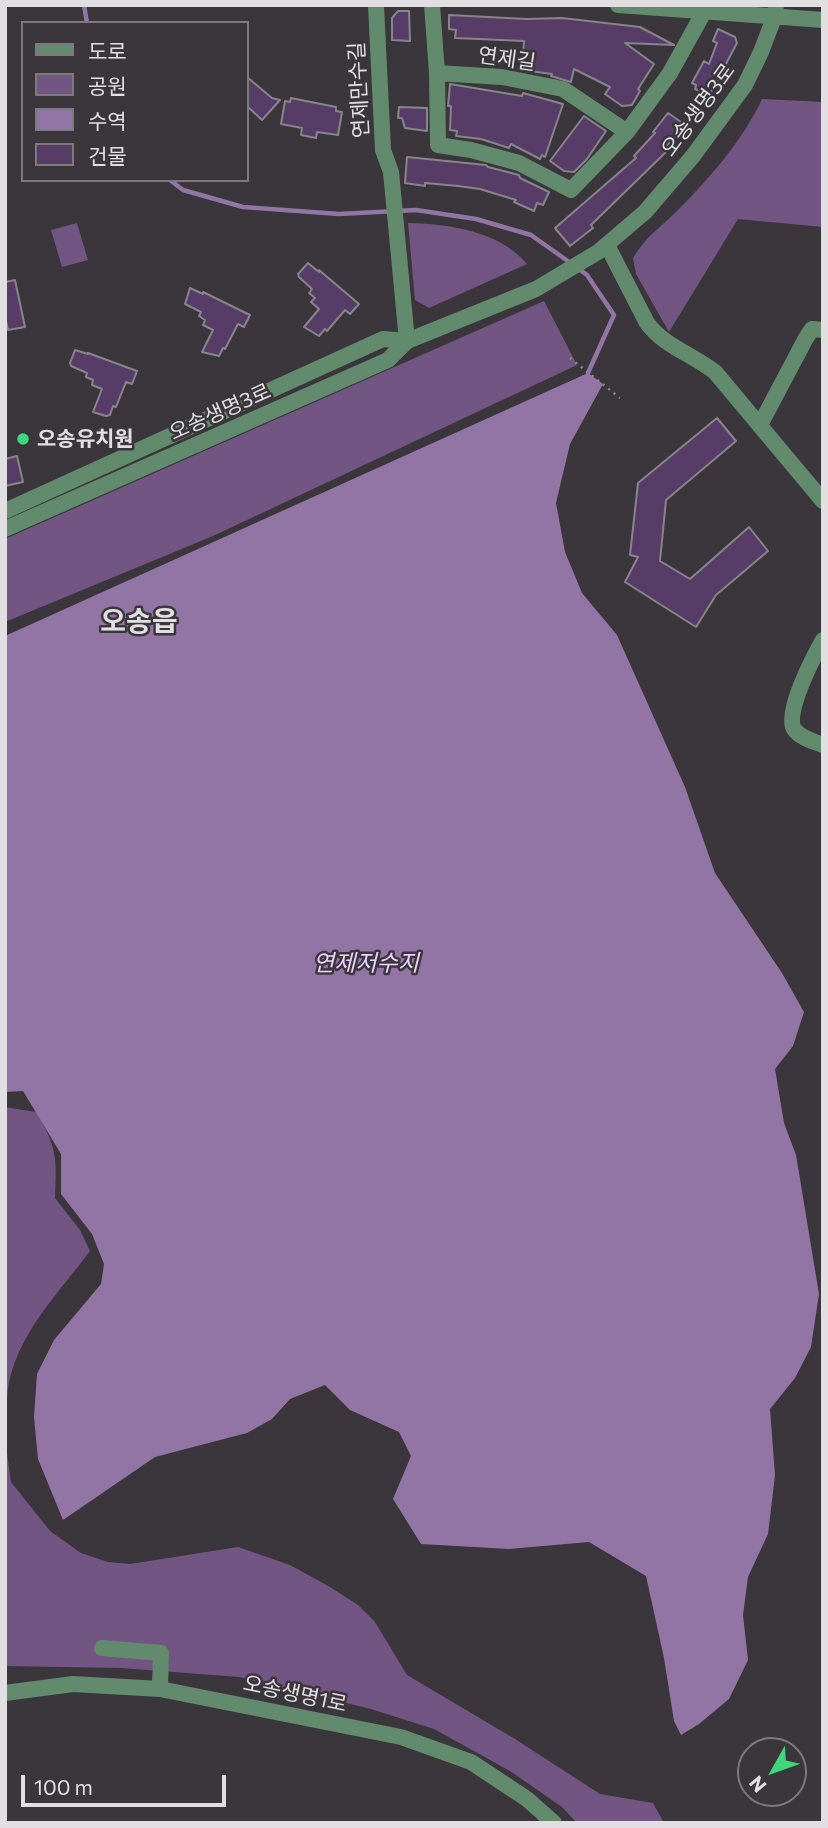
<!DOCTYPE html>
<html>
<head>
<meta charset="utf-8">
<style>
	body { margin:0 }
	#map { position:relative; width:828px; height:1828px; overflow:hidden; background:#3a363c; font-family:Commissioner,"Noto Sans KR",sans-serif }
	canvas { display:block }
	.frame { position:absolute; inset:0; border:7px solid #e1dfe2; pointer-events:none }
	.legend { position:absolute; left:21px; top:21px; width:228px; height:161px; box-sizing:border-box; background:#3a363c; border:2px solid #7d7a7e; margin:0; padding:9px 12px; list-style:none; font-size:21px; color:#e1dfe2 }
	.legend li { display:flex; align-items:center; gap:14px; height:35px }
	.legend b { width:35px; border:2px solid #7d7a7e }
	.north { position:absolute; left:737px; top:1737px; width:70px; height:70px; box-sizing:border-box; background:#3a363c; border:2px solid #7d7a7e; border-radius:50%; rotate:230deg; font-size:19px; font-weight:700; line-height:28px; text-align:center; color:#e1dfe2 }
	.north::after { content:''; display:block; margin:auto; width:24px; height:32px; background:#3ed77d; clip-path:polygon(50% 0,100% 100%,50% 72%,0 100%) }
	.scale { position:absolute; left:21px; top:1775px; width:205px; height:32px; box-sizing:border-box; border:4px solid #e1dfe2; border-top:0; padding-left:9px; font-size:21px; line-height:24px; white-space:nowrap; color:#e1dfe2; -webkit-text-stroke:5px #3a363c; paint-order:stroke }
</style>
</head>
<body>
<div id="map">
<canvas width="828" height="1828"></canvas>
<div class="frame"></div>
<ul class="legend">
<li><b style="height:9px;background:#628a6d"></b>도로</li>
<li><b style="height:19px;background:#725583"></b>공원</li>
<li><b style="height:19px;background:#9375a5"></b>수역</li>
<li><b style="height:19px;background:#583c68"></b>건물</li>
</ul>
<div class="north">N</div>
<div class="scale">100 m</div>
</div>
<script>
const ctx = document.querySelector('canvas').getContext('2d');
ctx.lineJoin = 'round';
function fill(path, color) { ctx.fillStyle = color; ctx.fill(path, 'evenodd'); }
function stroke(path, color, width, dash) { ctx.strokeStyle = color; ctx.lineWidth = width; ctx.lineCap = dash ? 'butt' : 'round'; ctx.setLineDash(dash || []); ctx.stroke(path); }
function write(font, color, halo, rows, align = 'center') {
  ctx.font = font + ' Commissioner,"Noto Sans KR",sans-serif'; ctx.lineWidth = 5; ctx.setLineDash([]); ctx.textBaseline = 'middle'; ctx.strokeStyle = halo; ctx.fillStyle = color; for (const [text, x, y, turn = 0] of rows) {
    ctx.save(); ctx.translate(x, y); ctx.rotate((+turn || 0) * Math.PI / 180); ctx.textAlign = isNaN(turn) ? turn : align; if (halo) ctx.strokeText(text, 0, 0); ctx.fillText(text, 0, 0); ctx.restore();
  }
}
const green = new Path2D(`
	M762,99L823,102V227L738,219L669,332L636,274L633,258C647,235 659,229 677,211C709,179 743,140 762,99Z
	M77,223L88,260L62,267L51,230Z
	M408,223C450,224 499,231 527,264L429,308L415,300Z
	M544,301L577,365L213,536L5,622V539Z
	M5,1107L36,1112C57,1147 57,1158 55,1198L80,1230L90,1251C61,1290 22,1329 10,1378C6,1394 7,1414 5,1431Z
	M5,1439L11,1482L50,1531L81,1553L108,1562L130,1564L238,1547L290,1565L330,1587L358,1605L375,1622L407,1675L515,1739L600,1794L653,1803L664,1823H577L562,1807L510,1771L434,1729L371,1709L239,1677L121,1668L5,1666Z`);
const water = new Path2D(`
	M588,373L603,384L570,444L556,503L565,552L582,593L617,635L685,787L715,873L782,973L804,1012L793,1046L775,1069L784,1123L796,1155L819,1294L811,1347L795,1378L770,1409L775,1475L768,1534L748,1577L743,1615L748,1660L729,1699L699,1724L681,1735L674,1721L664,1658L646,1576L589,1542L509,1549L421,1544L393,1499L411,1456L399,1432L350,1410L325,1385L290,1399L272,1419L247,1433L155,1457L63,1520L38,1459L34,1417L37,1374L54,1340L101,1284L104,1264L92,1234L61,1194V1154L23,1091L5,1092V636Z`);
const stream = new Path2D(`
	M84,5L87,23
	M170,180L183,190L243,207L339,214L416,210L476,219L531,235L572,264
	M579,269L587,275L614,315L588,373`);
const building = new Path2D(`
	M398,11H409L410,41L392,40V18Z
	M449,15L527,19L562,18L640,27L674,45L625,43L654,64L638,89L640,91L632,105L622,106L605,94L610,87L574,69L571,82L551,76L552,74L522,70L524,41L455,38L456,30L449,29Z
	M718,29L735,37L737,43L709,96L695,89L696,85L692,83L704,61L709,64L717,43L713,41Z
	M247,77L272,98L280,100L262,120L247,106Z
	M450,84L522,96L523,93L563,104L545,157L542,155L540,159L511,144L509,148L481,139L456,136L457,131L450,130L451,106H448Z
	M291,98L336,107V111L342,112L338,135L317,132L316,138L301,135L302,128L281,124L285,101L290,102Z
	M399,107L427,108V131L405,128L402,118H398Z
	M668,113L684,124L664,150L666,152L591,225L593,228L570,246L555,228L636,158L634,156L655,133L653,132Z
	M584,116L606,131L587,159L574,172L564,171L550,161Z
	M407,157L486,165L488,167L519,175L520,178L549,192L543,205L537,203L534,211L514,202L516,200L480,189L458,186L425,183V186L405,183Z
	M308,263L319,272V270L359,304L350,314L345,310L327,331L325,329L319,336L304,327L319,309L311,302L315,298L309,293L312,289L299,277L298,274Z
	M15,280L25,327L8,330L5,316V282Z
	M190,288L203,294V292L250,315L244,327L238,324L225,349L223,348L219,356L202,352L213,330L203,325L205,320L199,316L201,312L185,304Z
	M75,350L88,354V353L137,371L132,384L126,382L116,407L113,406L110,415L106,416L93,412L102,389L92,385L93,380L86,377L87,373L71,366L70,363Z
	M717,418L736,441L666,500L660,561L690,579L749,527L768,551L716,595L696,627L625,582L638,557L630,555L638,483Z
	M17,456L23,482L5,486V459Z`);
const path = new Path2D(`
	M570,358L620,398`);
const minor = new Path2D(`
	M376,5L383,150L391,172L407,341
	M432,5L437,73L438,145L471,150L519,163L571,190L627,132L670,73L705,10V5
	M618,5L823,20
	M437,73L502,77L563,89L627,132
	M607,245L647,323C664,346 692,354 715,372L823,501
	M760,425L806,338L812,329L823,330
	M5,511L383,339L407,341
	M5,529L388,360L407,341L536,289L598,252L645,212L693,156L745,85L761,52L775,15L776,5
	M823,640C814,656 784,713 794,729C800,738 813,741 823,745
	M102,1648L161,1653L160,1689
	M5,1693L73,1684L160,1689L401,1737L471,1762L527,1799L554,1823`);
const markers = [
	[23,439,7,"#3ed77d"]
];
const streetNames = [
	["연제길",507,59,8],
	["연제만수길",359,90,-93],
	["오송생명3로",698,110,-54],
	["오송생명3로",220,412,-24],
	["오송생명1로",295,1694,12]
];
const poiNames = [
	["오송유치원",37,439]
];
const waterNames = [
	["연제저수지",366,963]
];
const districtNames = [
	["오송읍",139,622]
];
fill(green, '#725583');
fill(water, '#9375a5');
stroke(stream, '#9375a5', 4.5);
fill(building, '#583c68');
stroke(building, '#88848b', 2);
stroke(path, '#8e8b90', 2.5, [2, 5]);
stroke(minor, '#628a6d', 16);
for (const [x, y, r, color] of markers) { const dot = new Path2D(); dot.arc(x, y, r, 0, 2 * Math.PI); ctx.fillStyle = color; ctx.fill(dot); stroke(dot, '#3a363c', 2.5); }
write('21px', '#e1dfe2', '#3a363c', streetNames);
write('bold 21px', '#e1dfe2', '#3a363c', poiNames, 'left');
write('italic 23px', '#ecd1fd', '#3a363c', waterNames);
write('bold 28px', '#e1dfe2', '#3a363c', districtNames);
</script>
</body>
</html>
